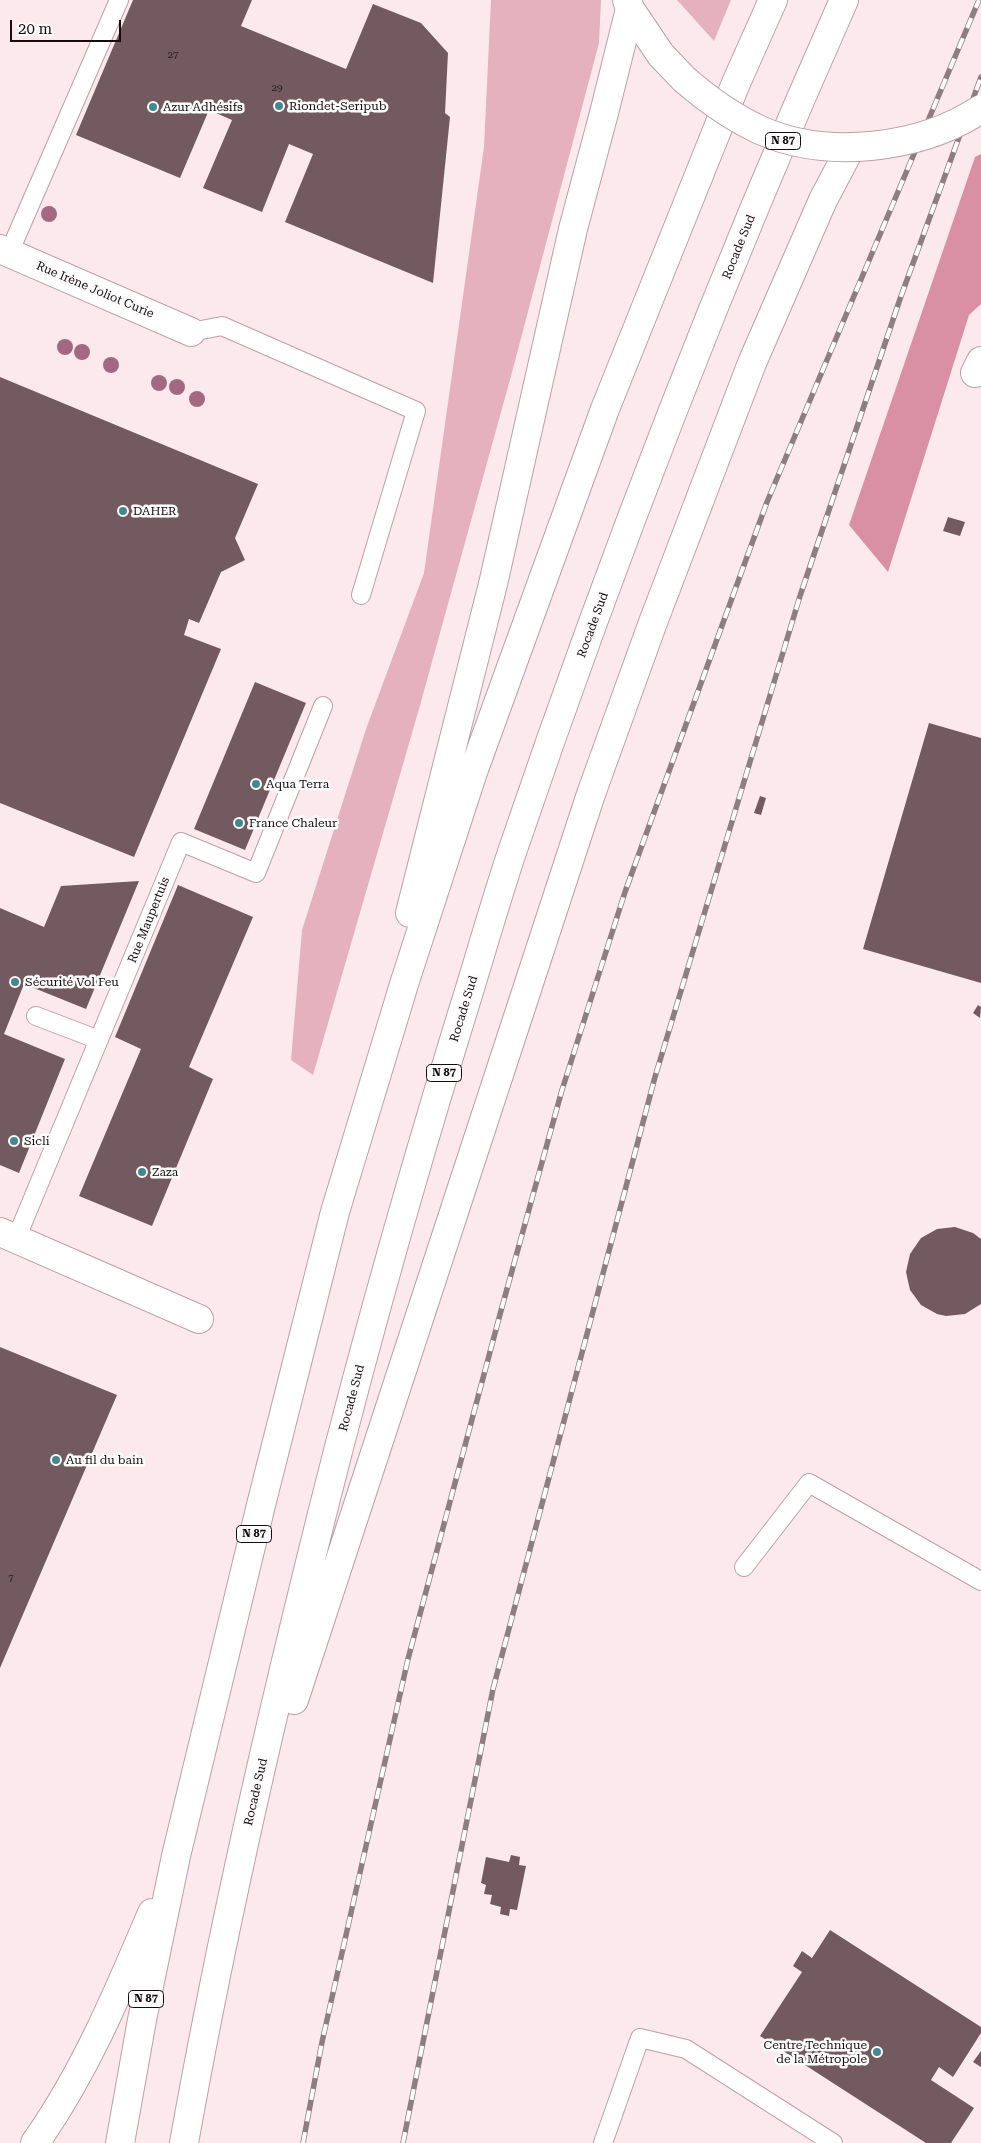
<!DOCTYPE html>
<html>
<head>
<meta charset="utf-8">
<style>
	body { margin:0 }
	#map { position:relative; width:981px; height:2143px; overflow:hidden; background:#fce9ee; font-family:"Roboto Serif",serif }
	canvas { display:block }
	.scale { position:absolute; left:10px; top:20px; width:111px; height:22px; box-sizing:border-box; border:2px solid #160c0f; border-top:0; padding-left:6px; font-size:15px; line-height:18px; white-space:nowrap; color:#160c0f; -webkit-text-stroke:4px #fcfcfc; paint-order:stroke }
</style>
</head>
<body>
<div id="map">
<canvas width="981" height="2143"></canvas>
<div class="scale">20 m</div>
</div>
<script>
const ctx = document.querySelector('canvas').getContext('2d');
ctx.lineJoin = 'round';
function fill(path, color) { ctx.fillStyle = color; ctx.fill(path, 'evenodd'); }
function stroke(path, color, width, dash) { ctx.strokeStyle = color; ctx.lineWidth = width; ctx.lineCap = dash ? 'butt' : 'round'; ctx.setLineDash(dash || []); ctx.stroke(path); }
function write(font, color, halo, rows, align = 'center') {
  ctx.font = font + ' "Roboto Serif",serif'; ctx.lineWidth = 5; ctx.setLineDash([]); ctx.textBaseline = 'middle'; ctx.strokeStyle = halo; ctx.fillStyle = color; for (const [text, x, y, turn = 0] of rows) {
    ctx.save(); ctx.translate(x, y); ctx.rotate((+turn || 0) * Math.PI / 180); ctx.textAlign = isNaN(turn) ? turn : align; if (halo) ctx.strokeText(text, 0, 0); ctx.fillText(text, 0, 0); ctx.restore();
  }
}
const green = new Path2D(`
	M491,0H601L599,43L511,376L419,709L313,1075L291,1060L302,930L366,729L424,573L484,147Z
	M677,0H731L714,41Z`);
const forest = new Path2D(`
	M981,154V304L969,315L888,572L849,525L975,157Z`);
const building = new Path2D(`
	M133,0H252L241,26L346,69L373,4L421,23L448,53L445,113L450,117L433,283L285,222L313,154L289,144L262,212L203,188L232,120L209,110L180,178L76,135Z
	M0,377L258,484L235,538L245,560L221,572L199,623L189,619L184,635L221,649L134,857L0,803Z
	M948,517L965,522L960,536L943,531Z
	M255,682L306,703L245,850L194,829Z
	M929,723L981,738V983L863,949Z
	M760,796L766,798L761,815L754,813Z
	M139,881L86,1009L24,984L4,1034L65,1059L19,1173L0,1165V908L44,927L61,886Z
	M178,885L253,917L189,1067L213,1079L152,1226L79,1196L141,1049L115,1037Z
	M978,1005L981,1007L980,1018L973,1013Z
	M955,1227L973,1233L981,1239V1304L965,1314L946,1316L937,1314L921,1305L910,1290L906,1272L910,1254L921,1238L937,1229Z
	M0,1347L117,1395L0,1668Z
	M511,1855L520,1857L519,1865L526,1866L517,1910L510,1909L509,1916L500,1914L501,1907L490,1904L492,1895L484,1894L486,1885L481,1883L486,1857L509,1862Z
	M830,1930L981,2027V2033L953,2077L939,2067L931,2080L974,2108L951,2143H926L760,2036L802,1972L793,1966L802,1951L812,1958Z
	M981,2051V2067L973,2062Z`);
const service = new Path2D(`
	M9,253L119,0
	M191,332L222,326L416,411L361,595
	M36,1016L99,1040
	M16,1239L181,842L256,873L323,706
	M744,1567L809,1483L981,1581
	M603,2143L640,2038L686,2049L833,2143`);
const minor = new Path2D(`
	M0,249L191,332
	M975,373L981,361
	M0,1232L199,1319`);
const secondary = new Path2D(`
	M627,0L630,9L661,55L684,79`);
const trunk = new Path2D(`
	M410,913L493,584L573,229L604,113L630,9
	M294,1700L591,794L652,625L752,363L823,200L851,147
	M35,2143C85,2072 118,1993 152,1913
	M120,2143L142,2020L176,1856L261,1505L335,1212L405,981L473,772L605,409L736,83L773,0
	M184,2143C217,1958 258,1774 303,1591C350,1397 403,1205 462,1014C479,960 494,906 512,852C610,564 720,279 844,0`);
const rail = new Path2D(`
	M303,2143L322,2042L408,1659L502,1307L562,1090L625,892L767,502L979,0
	M403,2143L493,1689L655,1077L800,596L900,299L981,77`);
const secondaryBridge = new Path2D(`
	M684,79C708,100 732,117 760,130C827,160 921,149 981,109`);
const trees = [
	[49,214],
	[65,347],
	[82,352],
	[111,365],
	[159,383],
	[177,387],
	[197,399]
];
const markers = [
	[279,106,5,"#41898e"],
	[153,107,5,"#41898e"],
	[123,511,5,"#41898e"],
	[256,784,5,"#41898e"],
	[239,823,5,"#41898e"],
	[15,982,5,"#41898e"],
	[14,1141,5,"#41898e"],
	[142,1172,5,"#41898e"],
	[56,1460,5,"#41898e"],
	[877,2052,5,"#41898e"]
];
const numberNames = [
	["27",173,55],
	["29",277,88],
	["7",11,1578]
];
const shields = [
	[783,141,35],
	[444,1073,35],
	[254,1534,35],
	[146,1999,35]
];
const shieldNames = [
	["N 87",783,141],
	["N 87",444,1073],
	["N 87",254,1534],
	["N 87",146,1999]
];
const poiNames = [
	["Riondet-Seripub",289,106],
	["Azur Adhésifs",163,107],
	["DAHER",133,511],
	["Aqua Terra",266,784],
	["France Chaleur",249,823],
	["Sécurité Vol Feu",25,982],
	["Sicli",24,1141],
	["Zaza",152,1172],
	["Au fil du bain",66,1460],
	["Centre Technique",867,2045,"right"],
	["de la Métropole",867,2059,"right"]
];
const streetNames = [
	["Rocade Sud",739,247,-68],
	["Rue Irène Joliot Curie",95,290,23],
	["Rocade Sud",593,625,-70],
	["Rue Maupertuis",149,920,-68],
	["Rocade Sud",464,1009,-73],
	["Rocade Sud",352,1398,-75],
	["Rocade Sud",256,1792,-77]
];
fill(green, '#e5b1bf');
fill(forest, '#d990a4');
fill(building, '#735a60');
stroke(service, '#bda0a7', 20);
stroke(minor, '#bda0a7', 30);
stroke(secondary, '#bda0a7', 30);
stroke(trunk, '#bda0a7', 30);
stroke(service, '#fff', 18);
stroke(minor, '#fff', 28);
stroke(secondary, '#fff', 28);
stroke(trunk, '#fff', 28);
stroke(rail, '#8c7e82', 5.5);
stroke(rail, '#fcfcfc', 4, [11]);
stroke(secondaryBridge, '#bda0a7', 30, []);
stroke(secondaryBridge, '#fff', 28);
ctx.fillStyle = '#a36983';
for (const [x, y] of trees) { ctx.beginPath(); ctx.arc(x, y, 8, 0, 2 * Math.PI); ctx.fill(); }
for (const [x, y, r, color] of markers) { const dot = new Path2D(); dot.arc(x, y, r, 0, 2 * Math.PI); ctx.fillStyle = color; ctx.fill(dot); stroke(dot, '#fcfcfc', 2); }
write('10px', '#2d2023', null, numberNames);
for (const [x, y, w] of shields) { const box = new Path2D(); box.roundRect(x - w / 2, y - 8.5, w, 17, 4); ctx.fillStyle = '#fcfcfc'; ctx.fill(box); stroke(box, '#160c0f', 1); }
write('bold 11px', '#160c0f', null, shieldNames);
write('12px', '#160c0f', '#fcfcfc', poiNames, 'left');
write('12px', '#160c0f', '#fcfcfc', streetNames);
</script>
</body>
</html>
